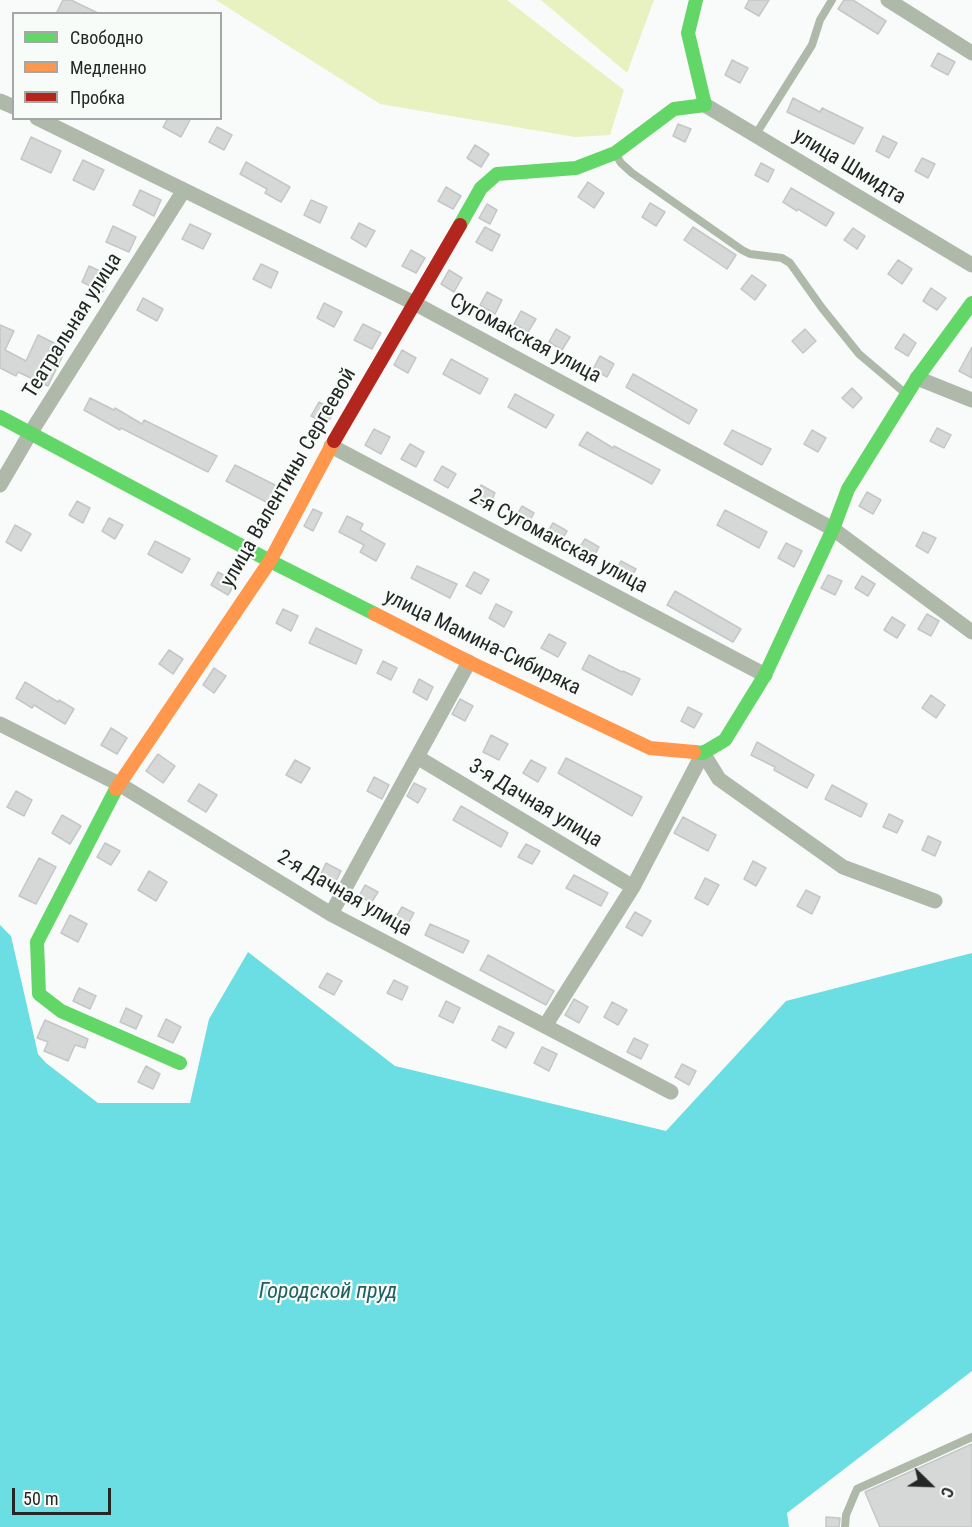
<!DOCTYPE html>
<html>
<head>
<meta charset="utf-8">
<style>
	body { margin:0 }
	#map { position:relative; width:972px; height:1527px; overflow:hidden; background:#f9fbfa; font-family:"Roboto Condensed",sans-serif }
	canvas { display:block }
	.legend { position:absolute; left:12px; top:12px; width:210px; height:108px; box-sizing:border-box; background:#f8fcf9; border:2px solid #a4a7a5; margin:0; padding:8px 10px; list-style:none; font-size:18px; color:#252726 }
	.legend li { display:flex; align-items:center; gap:12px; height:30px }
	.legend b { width:30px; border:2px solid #a4a7a5 }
	.north { position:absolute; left:900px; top:1455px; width:60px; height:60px; -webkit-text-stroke:4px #f8fcf9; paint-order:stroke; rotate:113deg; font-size:16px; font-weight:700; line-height:24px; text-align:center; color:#252726 }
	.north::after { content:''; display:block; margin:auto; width:21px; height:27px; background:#252726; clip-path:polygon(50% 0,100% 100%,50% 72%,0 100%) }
	.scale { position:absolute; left:12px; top:1488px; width:99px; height:27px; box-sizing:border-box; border:3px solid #252726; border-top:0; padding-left:8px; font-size:18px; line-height:21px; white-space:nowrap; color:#252726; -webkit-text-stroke:4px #f8fcf9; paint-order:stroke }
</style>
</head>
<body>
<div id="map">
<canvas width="972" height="1527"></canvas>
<ul class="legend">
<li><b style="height:8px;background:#63d668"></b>Свободно</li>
<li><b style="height:8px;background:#ff974d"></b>Медленно</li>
<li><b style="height:8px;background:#b3261e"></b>Пробка</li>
</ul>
<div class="north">С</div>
<div class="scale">50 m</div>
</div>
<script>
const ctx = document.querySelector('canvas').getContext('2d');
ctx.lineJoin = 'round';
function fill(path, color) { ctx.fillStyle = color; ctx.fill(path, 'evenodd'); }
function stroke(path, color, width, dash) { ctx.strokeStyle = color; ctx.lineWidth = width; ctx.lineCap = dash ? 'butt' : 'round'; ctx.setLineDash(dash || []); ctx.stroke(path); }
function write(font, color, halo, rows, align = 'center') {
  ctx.font = font + ' "Roboto Condensed",sans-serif'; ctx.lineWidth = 4.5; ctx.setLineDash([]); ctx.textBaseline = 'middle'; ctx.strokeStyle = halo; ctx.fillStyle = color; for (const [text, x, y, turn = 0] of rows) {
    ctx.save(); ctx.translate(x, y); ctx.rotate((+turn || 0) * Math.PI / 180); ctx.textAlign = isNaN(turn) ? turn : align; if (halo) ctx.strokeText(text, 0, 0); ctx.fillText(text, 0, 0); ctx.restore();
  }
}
const green = new Path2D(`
	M216,0H507L624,90L610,135L575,137L380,104Z
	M541,0H654L627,73Z`);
const water = new Path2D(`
	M0,925L11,936L38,1054L46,1063L98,1103H190L209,1019L248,952L395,1066L666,1131L786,1001L972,953V1371L787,1513L789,1527H0Z`);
const building = new Path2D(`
	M63,0H71L100,14H56Z
	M749,0H769L759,16L745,8Z
	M844,0H853L886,21L878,34L838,9Z
	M938,53L955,62L948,75L931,66Z
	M732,60L748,68L740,83L725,75Z
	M793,98L820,112L822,108L863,128L854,144L787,112Z
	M168,118H191L181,137L163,127Z
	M678,124L691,129L685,142L673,136Z
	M217,127L232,135L224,150L209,142Z
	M883,136L897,143L889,158L876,151Z
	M31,137L61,151L51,173L21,159Z
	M475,145L489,154L481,167L467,158Z
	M922,158L935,164L928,178L915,171Z
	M83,160L104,170L94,190L73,180Z
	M246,162L290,187L281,202L265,193L267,189L240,174Z
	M761,163L774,170L768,182L755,175Z
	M588,182L604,193L594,208L578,197Z
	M446,187L461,196L453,209L438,201Z
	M791,188L834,213L826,226L798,209L797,211L783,202Z
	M140,190L161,200L154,216L133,205Z
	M311,200L327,207L320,223L304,215Z
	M650,203L665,212L656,226L642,217Z
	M487,204L497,210L490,224L479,218Z
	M359,223L375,231L366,247L351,238Z
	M190,224L211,234L203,249L182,239Z
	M113,226L136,237L129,252L106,242Z
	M485,227L500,235L492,251L476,242Z
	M693,227L736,255L727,269L684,240Z
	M853,228L865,236L857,249L844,240Z
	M411,250L425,258L416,273L402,266Z
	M898,260L912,269L902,284L888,274Z
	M261,264L278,272L271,288L253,279Z
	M89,266L111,276L103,292L82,282Z
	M449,270L462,278L454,292L441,284Z
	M752,275L766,285L755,300L741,289Z
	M931,288L946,298L937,310L923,301Z
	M487,292L502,300L495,314L480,305Z
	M143,298L163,309L157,321L137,310Z
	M324,303L342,312L334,327L317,318Z
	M521,311L536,319L528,332L514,324Z
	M363,324L381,333L372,349L354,340Z
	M0,325L14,331L5,350L26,361L38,335L66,349L48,386L18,372L16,376L0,368Z
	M556,329L570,337L562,350L549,342Z
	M805,329L816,341L803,353L792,341Z
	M904,334L916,343L908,356L895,348Z
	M972,347V378L959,371Z
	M402,350L416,358L408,373L394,365Z
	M600,356L614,364L607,377L593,369Z
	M451,359L488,379L480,394L443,374Z
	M633,374L697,410L689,424L626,387Z
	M852,388L862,398L853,408L842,398Z
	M515,394L554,415L546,428L508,407Z
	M90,398L114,410L115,408L142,424L144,420L217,456L208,472L121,428L120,430L84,410Z
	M319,402L335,410L327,424L311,416Z
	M937,428L951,435L944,448L930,441Z
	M374,429L390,437L381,454L365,445Z
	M732,430L771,449L762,465L724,444Z
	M812,430L826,438L818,452L804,444Z
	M587,432L613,448L614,446L660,470L652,484L579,445Z
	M410,444L424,452L416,467L401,459Z
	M235,465L281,488L272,505L226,481Z
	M442,466L456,474L448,488L434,480Z
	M481,485L495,493L488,508L473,500Z
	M867,492L881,500L873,514L859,506Z
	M77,501L90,508L83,523L69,515Z
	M522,506L534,513L527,526L514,520Z
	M313,509L322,513L313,531L304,526Z
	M725,510L767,532L759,548L717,525Z
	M347,516L363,524L360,530L385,544L376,561L360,552L364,545L339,532Z
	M109,518L123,525L115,539L102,531Z
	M553,523L567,531L560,543L546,535Z
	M15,525L31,534L21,551L6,542Z
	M923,532L936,538L928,553L916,546Z
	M585,539L599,547L591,562L576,553Z
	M155,541L190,559L182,573L148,554Z
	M786,543L802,551L794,567L778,558Z
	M621,561L636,569L628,582L614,574Z
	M417,566L457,584L450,598L411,578Z
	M218,572L236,582L228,595L211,585Z
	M474,572L489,580L481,594L466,586Z
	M828,575L842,581L835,595L821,588Z
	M862,576L875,584L868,596L855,588Z
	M675,591L741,629L733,642L667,605Z
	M496,604L512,612L504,627L489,618Z
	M283,609L298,616L291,631L276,623Z
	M927,614L939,621L931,636L918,629Z
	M892,617L905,625L897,638L884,630Z
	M316,628L362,650L356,664L309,643Z
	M549,634L566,643L558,657L541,648Z
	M169,650L183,659L173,674L159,664Z
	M589,655L622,672L623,671L640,679L632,695L582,669Z
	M383,661L397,668L391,680L377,673Z
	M214,668L226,676L214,693L203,685Z
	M419,679L433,687L427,700L413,692Z
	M25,682L58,702L59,700L74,709L65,724L34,705L32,708L16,698Z
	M931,695L945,705L936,718L922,708Z
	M460,699L473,706L465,721L452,714Z
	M688,707L702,714L694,728L681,721Z
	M111,728L127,738L117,754L101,745Z
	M491,735L508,744L499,760L483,752Z
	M757,742L814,775L807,788L774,770L775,767L751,755Z
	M158,754L175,766L163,783L146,771Z
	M566,758L642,797L632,816L558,773Z
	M295,760L310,768L301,783L286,775Z
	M531,760L546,768L538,782L523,773Z
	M374,777L389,785L382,799L367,791Z
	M414,783L426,789L418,803L407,796Z
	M199,784L217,795L206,812L188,801Z
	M832,785L867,804L861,817L825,799Z
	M16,791L32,800L24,816L7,807Z
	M461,806L508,833L501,847L453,820Z
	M889,814L903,821L897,833L883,827Z
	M62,815L81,826L70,844L52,833Z
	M683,817L716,835L708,851L674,833Z
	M928,836L941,842L935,856L922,850Z
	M105,843L120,851L111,865L97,857Z
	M526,844L540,851L532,864L518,857Z
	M39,858L56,867L36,904L19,896Z
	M753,861L766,868L756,886L744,879Z
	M326,863L341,871L334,885L319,878Z
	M149,871L167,882L156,901L138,890Z
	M574,875L608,893L601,906L566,888Z
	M705,878L719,885L708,905L695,898Z
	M365,885L378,892L371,903L359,896Z
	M806,890L820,897L812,914L797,906Z
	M402,907L414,913L408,924L396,917Z
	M635,912L651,921L642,936L626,927Z
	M70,915L87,924L78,942L61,933Z
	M430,924L469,941L463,953L425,935Z
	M488,955L554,991L546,1005L480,970Z
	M327,973L342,981L334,995L319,987Z
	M394,980L408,987L402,1000L387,993Z
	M79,988L96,996L90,1009L73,1001Z
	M574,999L588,1007L579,1023L565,1015Z
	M446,1001L460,1008L453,1023L439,1016Z
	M612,1002L627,1010L618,1025L604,1017Z
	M126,1008L142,1016L136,1029L120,1022Z
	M166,1019L181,1027L173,1043L158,1036Z
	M45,1020L88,1039L85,1048L75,1045L68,1061L44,1051L48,1042L37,1038Z
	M499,1026L514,1033L506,1048L492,1040Z
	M634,1038L648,1045L641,1059L627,1052Z
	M542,1047L557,1054L549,1071L534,1063Z
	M682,1064L696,1071L689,1085L675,1077Z
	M146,1066L160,1074L153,1089L138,1082Z
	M972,1444V1527H880L865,1492Z
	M826,1517L840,1518L839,1527H826Z`);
const lane = new Path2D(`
	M756,134L812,45L820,20L832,0
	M616,155L621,163L632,173L742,250L750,254L782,258L790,263L822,308L859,354L905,393
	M845,1527L846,1515L857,1489L972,1437`);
const street = new Path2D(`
	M888,0L972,53
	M0,101L14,107
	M705,105L972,265
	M37,118L414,303L833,529L972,632
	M917,378L972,400
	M331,446L765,675
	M0,485L31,432L184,190
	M0,724L119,784L331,914L671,1092
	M703,753L719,779L843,867L935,901
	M417,757L633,887
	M331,914L469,662
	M545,1026L633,887L703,753`);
const fast = new Path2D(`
	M460,225L481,188L497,174L576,168L615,153L674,109L705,105L688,33L696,0
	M0,417L270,561L375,614
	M694,752L703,753L725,740L765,675L833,529L848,489L917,378L972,303
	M116,789L37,942L39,994L61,1011L180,1063`);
const slow = new Path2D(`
	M375,614L469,662L650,748L694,752
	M116,789L270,561L334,441`);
const jam = new Path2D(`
	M334,441L460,225`);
const streetNames = [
	["улица Шмидта",849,167,31],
	["Театральная улица",73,326,-58],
	["Сугомакская улица",525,339,28],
	["улица Валентины Сергеевой",289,478,-60],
	["2-я Сугомакская улица",558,542,28],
	["улица Мамина-Сибиряка",482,643,26],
	["3-я Дачная улица",535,804,31],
	["2-я Дачная улица",344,894,30]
];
const waterNames = [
	["Городской пруд",328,1292]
];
fill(green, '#e8f1c0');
fill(water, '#6adee2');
fill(building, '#d6d7d7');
stroke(building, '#c5c7c6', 1.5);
stroke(lane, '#aeb9aa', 8);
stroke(street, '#aeb9aa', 15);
stroke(fast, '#63d668', 14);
stroke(slow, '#ff974d', 14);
stroke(jam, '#b3261e', 14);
write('21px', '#252726', '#f8fcf9', streetNames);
write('italic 22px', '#215f61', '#f8fcf9', waterNames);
</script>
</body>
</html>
